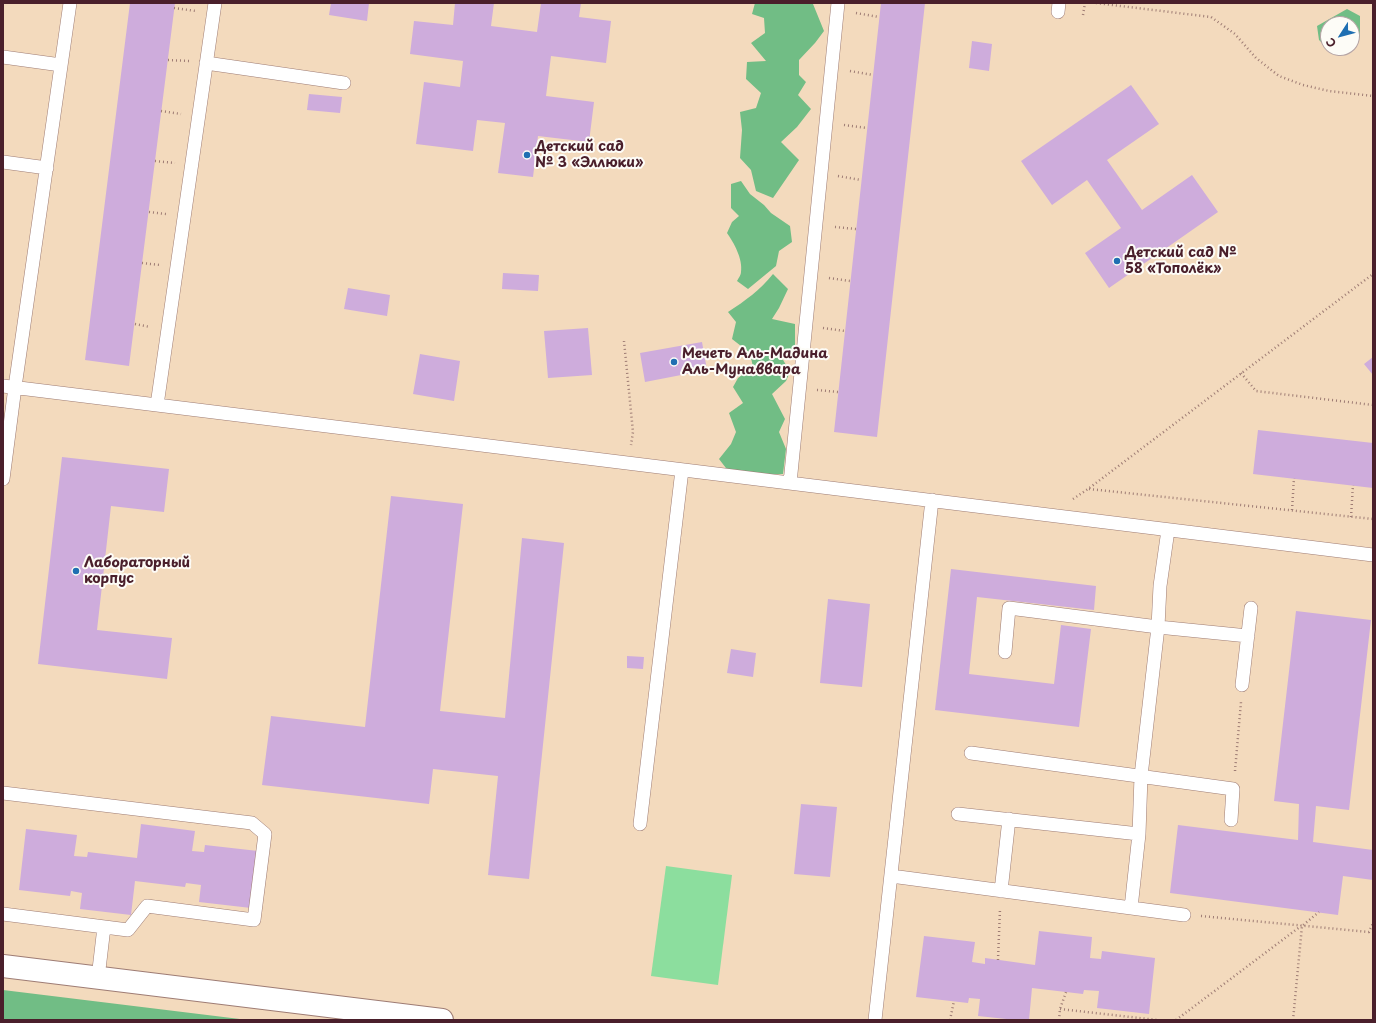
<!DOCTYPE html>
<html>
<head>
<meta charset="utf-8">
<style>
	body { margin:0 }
	#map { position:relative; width:1376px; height:1023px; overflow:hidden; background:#f3dabd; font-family:"Playpen Sans",sans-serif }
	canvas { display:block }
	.frame { position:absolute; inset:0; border:4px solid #4a1f2b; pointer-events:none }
	.north { position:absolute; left:1320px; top:16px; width:40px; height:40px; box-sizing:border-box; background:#fdfcf7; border:1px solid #b5a4a5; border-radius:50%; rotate:234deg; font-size:11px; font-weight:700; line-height:16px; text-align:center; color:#4a1f2b }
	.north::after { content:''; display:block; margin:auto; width:14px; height:18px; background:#1f6fb2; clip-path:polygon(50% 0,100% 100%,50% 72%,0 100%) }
</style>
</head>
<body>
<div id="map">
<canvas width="1376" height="1023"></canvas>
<div class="frame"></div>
<div class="north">С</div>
</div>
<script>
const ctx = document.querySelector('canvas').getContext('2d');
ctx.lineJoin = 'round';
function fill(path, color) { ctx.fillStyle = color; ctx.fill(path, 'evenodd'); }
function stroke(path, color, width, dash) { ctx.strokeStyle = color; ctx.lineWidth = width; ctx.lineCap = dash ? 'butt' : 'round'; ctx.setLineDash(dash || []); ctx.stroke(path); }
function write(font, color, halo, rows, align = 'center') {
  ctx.font = font + ' "Playpen Sans",sans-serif'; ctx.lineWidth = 4; ctx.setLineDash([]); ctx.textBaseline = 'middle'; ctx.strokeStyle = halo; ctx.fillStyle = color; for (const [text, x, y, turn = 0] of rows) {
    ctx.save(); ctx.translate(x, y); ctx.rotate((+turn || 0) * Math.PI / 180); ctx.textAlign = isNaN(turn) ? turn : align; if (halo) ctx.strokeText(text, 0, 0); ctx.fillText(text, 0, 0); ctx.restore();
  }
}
const green = new Path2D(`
	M666,866L732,875L718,985L651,976Z`);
const forest = new Path2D(`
	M755,3H802L813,4L824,31L815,43L799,60V75L806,82L798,95L811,109L797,127L781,142L799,160L773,198L756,191L751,170L740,158L742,130L740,112L756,108L761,93L746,79L747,62L766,61L751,43L765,33L764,18L752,14Z
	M1347,9L1360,16V37L1352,47V24H1328V48H1349L1333,53L1319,40L1317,26Z
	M741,181L750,194L764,205L771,213L790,226L792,242L779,251L776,266L748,289L737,281C738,279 741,275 741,272C743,259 734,243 727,233L732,222L739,216L731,208V184Z
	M773,274L788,289L779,308L772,319L795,324V348L782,358L790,372L786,381L772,394L785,419L779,432L786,449L783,474L756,475L729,472L719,459L731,444L736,432L729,413L743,403L733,387L738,378L753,367L750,353L732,339L736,322L728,312C745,301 760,290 773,274Z
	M3,990L248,1020H3Z`);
const building = new Path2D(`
	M130,3H175L129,366L85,360Z
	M331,3H369L367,21L329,15Z
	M455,3H494L491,26L537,32L541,3H581L579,17L611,21L606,63L551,56L546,96L594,102L589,142L538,136L533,177L498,173L505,123L477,120L473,151L416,144L424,82L460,87L463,61L410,54L414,21L453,25Z
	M881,3H925L877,437L834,432Z
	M972,41L992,44L989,71L969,68Z
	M1131,85L1159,124L1107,160L1142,210L1192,175L1218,212L1109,288L1085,253L1121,228L1087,180L1052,205L1021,161Z
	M309,94L342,97L340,113L307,110Z
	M503,273L539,275L538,291L502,289Z
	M348,288L390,295L387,316L344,309Z
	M588,328L592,375L548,378L544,331Z
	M702,342L707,370L645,382L640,353Z
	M420,354L460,361L454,401L413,394Z
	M1373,357V375L1364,364Z
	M1258,430L1373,443V488L1253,474Z
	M62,457L169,469L164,512L111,506L97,630L172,638L167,679L38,664Z
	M391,496L463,504L440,711L505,718L522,538L564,543L529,879L488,875L498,776L433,769L429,804L262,785L271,716L365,727Z
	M951,569L1096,586L1094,610L977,597L969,674L1054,684L1061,625L1091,629L1079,727L935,710Z
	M828,599L870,604L862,687L820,683Z
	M1296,611L1371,620L1349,810L1316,806L1313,842L1373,850V880L1343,876L1338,915L1170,893L1178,825L1298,840L1299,804L1274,801Z
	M731,649L756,653L753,677L727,673Z
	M627,656L644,657L643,669L627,668Z
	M801,804L837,807L830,877L794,874Z
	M141,824L195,831L192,851L204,852L205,845L258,851L251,908L199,902L201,885L186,883L185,887L135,881L131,915L80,909L82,893L71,891L70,896L19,890L26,829L77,835L74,856L87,857L88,852L137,858Z
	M1039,931L1092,937L1090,958L1101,959L1102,951L1155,958L1149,1014L1097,1008L1099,991L1084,990L1083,994L1032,988L1029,1020H1016L978,1016L980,999L969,998L968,1003L916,997L924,936L975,942L972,962L985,964V958L1035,965Z`);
const path = new Path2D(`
	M1096,3L1211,17L1235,34L1256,58L1279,76L1303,85L1329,91L1373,96
	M174,8L196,11
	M856,13L879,17
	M1083,15L1085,3
	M168,60L189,61
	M850,71L873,75
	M161,111L181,114
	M844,125L867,128
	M155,161L175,163
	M838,176L861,180
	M149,212L166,214
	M835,227L856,229
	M142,263L160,265
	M829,278L850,281
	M135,324L150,327
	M823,328L845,331
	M624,341L633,432L631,445
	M1241,373L1256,391L1373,405
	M817,390L838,392
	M1089,489L1373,519
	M1073,499L1088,489L1373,274
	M1292,510L1294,478
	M1351,517L1353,485
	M1235,771L1241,702
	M1201,916L1369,932L1373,923
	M998,960L1000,909
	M1060,1009L1157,1020
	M950,1020L954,1001
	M1059,1020L1060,1009L1066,992
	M1176,1020L1301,926
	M1293,1020L1302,926L1319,912`);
const lane = new Path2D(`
	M1058,12L1059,3
	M3,57L61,65
	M206,63L344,83
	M3,162L47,168
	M3,386L1373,555
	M157,405L215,3
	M3,479L15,387L70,3
	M790,483L838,3
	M1168,530L1160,586L1158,627L1248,636
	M1005,652L1009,608L1158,627L1141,776L1139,834L1131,908
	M1242,685L1251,608
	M971,753L1233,789L1231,820
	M3,793L252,823L265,834L254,920L147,906L128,930L3,914
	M958,814L1139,834
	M640,824L682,470
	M891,876L1184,915
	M1001,891L1009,819
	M98,978L104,927
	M875,1020L932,500`);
const secondary = new Path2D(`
	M3,966L442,1020`);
const markers = [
	[527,155,4,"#1f6fb2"],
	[1117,261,4,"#1f6fb2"],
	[674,362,4,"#1f6fb2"],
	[76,571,4,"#1f6fb2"]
];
const poiNames = [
	["Детский сад",535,147],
	["№ 3 «Эллюки»",535,163],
	["Детский сад №",1125,253],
	["58 «Тополёк»",1125,269],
	["Мечеть Аль-Мадина",682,354],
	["Аль-Мунаввара",682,370],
	["Лабораторный",84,563],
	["корпус",84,579]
];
fill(green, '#8cde9e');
fill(forest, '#71bd85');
fill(building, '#ceacdc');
stroke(lane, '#9e7c74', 14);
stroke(secondary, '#9e7c74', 24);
stroke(path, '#9e7c74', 2.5, [1, 3]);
stroke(lane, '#fff', 13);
stroke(secondary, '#fff', 22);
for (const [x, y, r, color] of markers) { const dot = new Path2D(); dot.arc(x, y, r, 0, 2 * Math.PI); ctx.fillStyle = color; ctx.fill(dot); stroke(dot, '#fdfcf7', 1.5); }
write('bold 14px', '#4a1f2b', '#fdfcf7', poiNames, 'left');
</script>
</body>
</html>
